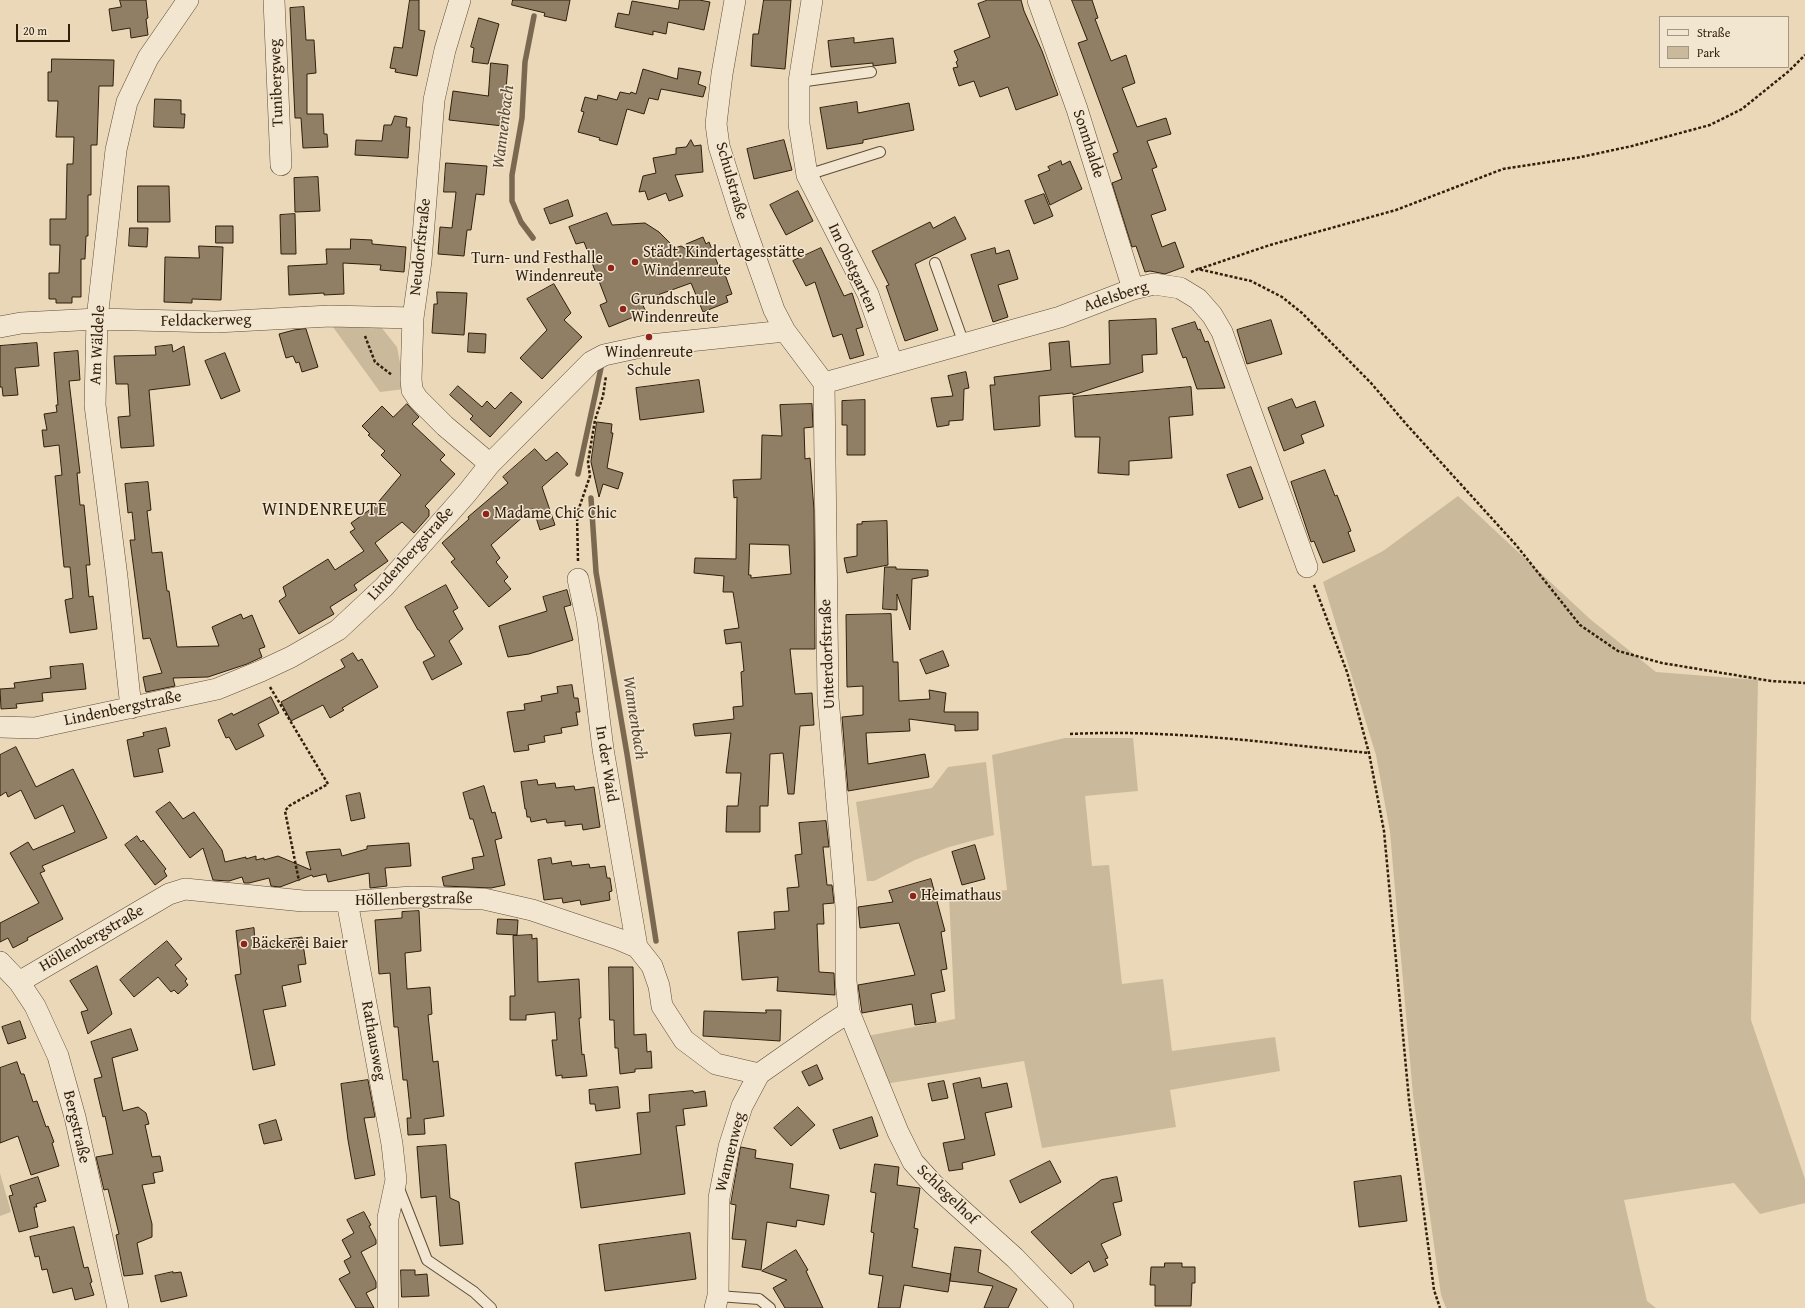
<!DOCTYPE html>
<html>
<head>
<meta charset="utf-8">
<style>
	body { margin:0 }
	#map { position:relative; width:1805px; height:1308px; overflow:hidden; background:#ebd8b8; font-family:"Gentium Book Plus",serif }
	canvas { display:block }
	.legend { position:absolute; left:1659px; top:16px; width:130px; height:52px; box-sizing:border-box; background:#f2e6d1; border:1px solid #a49682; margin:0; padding:5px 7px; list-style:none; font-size:12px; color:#301f0c }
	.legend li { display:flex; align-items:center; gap:8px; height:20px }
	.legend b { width:20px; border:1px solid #a49682 }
	.scale { position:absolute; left:16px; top:24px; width:54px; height:18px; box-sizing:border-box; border:2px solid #301f0c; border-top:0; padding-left:5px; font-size:12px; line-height:14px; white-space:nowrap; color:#301f0c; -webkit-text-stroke:3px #f2e6d1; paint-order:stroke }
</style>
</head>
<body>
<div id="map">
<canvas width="1805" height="1308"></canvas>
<ul class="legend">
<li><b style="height:5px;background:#f2e6d1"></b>Straße</li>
<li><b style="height:11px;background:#cbb99b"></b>Park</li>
</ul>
<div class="scale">20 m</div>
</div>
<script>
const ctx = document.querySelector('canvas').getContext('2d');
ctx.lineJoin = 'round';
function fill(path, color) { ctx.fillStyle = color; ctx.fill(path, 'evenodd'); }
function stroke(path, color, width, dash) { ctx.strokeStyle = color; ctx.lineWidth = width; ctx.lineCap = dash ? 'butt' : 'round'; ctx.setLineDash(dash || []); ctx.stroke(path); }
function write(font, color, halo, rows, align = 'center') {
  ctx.font = font + ' "Gentium Book Plus",serif'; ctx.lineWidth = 3; ctx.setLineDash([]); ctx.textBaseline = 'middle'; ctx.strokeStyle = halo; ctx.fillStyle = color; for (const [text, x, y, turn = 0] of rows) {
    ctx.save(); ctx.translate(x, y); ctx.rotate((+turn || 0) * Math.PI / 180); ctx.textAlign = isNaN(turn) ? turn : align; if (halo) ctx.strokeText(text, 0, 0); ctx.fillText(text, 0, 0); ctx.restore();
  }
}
const green = new Path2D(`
	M365,322L381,327L397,347L405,389L380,392L333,327Z
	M1458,496L1590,619L1656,672L1758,680L1751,1020L1805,1179V1203L1760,1214L1734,1183L1624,1200L1647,1301L1656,1308H1446L1441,1295L1413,1095L1390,832L1376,755L1323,582L1383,551Z
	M1065,738H1133L1138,791L1085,796L1092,866L1109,865L1122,984L1163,979L1172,1051L1275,1037L1280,1071L1170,1090L1176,1127L1042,1148L1024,1061L885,1084L867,1036L955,1019L949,897L1007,890L992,755Z
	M986,762L994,835L949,847L915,860L874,881H867L856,802L932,788L948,767Z
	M0,1173L11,1212L0,1216Z`);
const stream = new Path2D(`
	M533,238L521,222L512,201V175L522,118L525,62L534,16
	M578,474L601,368
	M591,498L596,572L627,754L656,941`);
const building = new Path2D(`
	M120,0H146L148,18L146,19L148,35L131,38L130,28L112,31L109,9L121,7Z
	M410,0H419V30L425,31L417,76L395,72L396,69L390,68L394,47L402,48Z
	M513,0H570L566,21L544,16L545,13L512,5Z
	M680,0H699L710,2L704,30L668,22L666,34L653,31V35L615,27L618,13L629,15L632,1L678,9Z
	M764,0H791L785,69L751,66L753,34H758Z
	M988,0H1021L1024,11L1042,51L1058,95L1016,110L1008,87L980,97L974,81L959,86L953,68L958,67L956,62L958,60L954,51L990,37L978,4Z
	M1072,0H1092L1098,18L1095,19L1111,61L1126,55L1135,83L1122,88L1137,127L1166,118L1171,134L1147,141L1157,167L1152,169L1166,210L1151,215L1162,247L1175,242L1184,267L1165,274L1150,271L1145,272L1136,246L1132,247L1112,183L1122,179L1113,154L1118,152L1078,43L1087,40Z
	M304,7L306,40H314L316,73L307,74V114H323L324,134H327L328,147L303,148L301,118H295L290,8Z
	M479,18L499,24L488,64L472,62L474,48L471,47Z
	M854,38V43L893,38L896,63L873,66V63L831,67L828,41Z
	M52,59L114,60L113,86H99L97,145H91V195H88V236H86L85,259H81V297H72V303H56V299H49V273H59L60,245H50V219H66L67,164H73L74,137H56L58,101H48V72H51Z
	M491,63L508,65L503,126L449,120L453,91L488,96Z
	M679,68L701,72L698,84L706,87L703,97L661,89L658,100L649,98L644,114L627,109L617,145L599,140L600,138L578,132L584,112L581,111L585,97L597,100L598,95L617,100L620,92L630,94L631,92L636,94L643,69L677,79Z
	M155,99L181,100V114H185L184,128L154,127Z
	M857,102L858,113L909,103L914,130L863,140V143L827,149L820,108Z
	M395,116L407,118L406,127H410L408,158L355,155L356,140L382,141L384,125H391Z
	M691,140L694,146L701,145L703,172L675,175L683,196L669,201L666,193L648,200L645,191L639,192L643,176L656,173L653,158L676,154V148L686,147Z
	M784,140L792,170L754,179L747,149Z
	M1061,161L1062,165L1070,161L1082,189L1050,205L1038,175L1050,170L1048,167Z
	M446,163L487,166L484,195L476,194L471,230H467L464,256L438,254L440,227L452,228L456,192H444Z
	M318,177L320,211L295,212L294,178Z
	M138,186H169L170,222H138Z
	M798,191L813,221L786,235L770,205Z
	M1044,194L1053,216L1034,224L1025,201Z
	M568,200L573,216L550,224L544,209Z
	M607,213L612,225L645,223L659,232L675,248L681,246L688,250L686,244L703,237L706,244L709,242L719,267L722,266L732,294L726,296L728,302L703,312L691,283L641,301L646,312L609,327L600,305L607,302L584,242L576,244L569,227Z
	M295,214L296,254H281L280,215Z
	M955,217L966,239L915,264L938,330L905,341L886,286L889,285L872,251L930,222L933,228Z
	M216,226H233V243H216Z
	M130,228H148L147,247L129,246Z
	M351,239L372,240V244L406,247L404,272L380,270L381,265L343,263L344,294L324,295V293L289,295L288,266L327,264L326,249H350Z
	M199,246L223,247L221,300L192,299V303L164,302L165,257L199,258Z
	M821,248L844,296L852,293L863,327L856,329L864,355L850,359L842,334L833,337L815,282L806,286L793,261Z
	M995,248L996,254L1009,250L1018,279L998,285L1008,317L993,322L971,255Z
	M554,284L571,313L564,320L582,337L542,379L520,358L547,330L527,299Z
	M437,292L467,293L464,335L432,333L434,304H437Z
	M1156,319L1157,354L1142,355L1143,372L1073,395V393L1039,396L1040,426L994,430L990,385H995L994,377L1051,370L1049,343L1069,341L1071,367L1110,364L1109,321Z
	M1271,320L1282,354L1247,364L1237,330Z
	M1195,322L1198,330L1200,329L1205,342L1208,341L1225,388L1197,389L1186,357L1183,358L1172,329Z
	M306,329L318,367L302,372L299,362L296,363L293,356L286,358L279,334L294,330Z
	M469,333L486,334L485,353L468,352Z
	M37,343L39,366L15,368L18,395L3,396L2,387H0V346Z
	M172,345L173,352L184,346L190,385L149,390L154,446L121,448L118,417L130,416L128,384H116L114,356L156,355L155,347Z
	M78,351L80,380L69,381L80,473H77L80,505H84L90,565H86L89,597L93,596L97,629L70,633L65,600L73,598L70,567H64L55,476L62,475L59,445L44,447L42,430H47L44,414L57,412L56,405H58L54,353Z
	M225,353L240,391L221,399L205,361Z
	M966,372L969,388L964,389L963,420L949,421V425L937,427L931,398L953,396L948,376Z
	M699,380L704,412L640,420L636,388Z
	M458,386L482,407L487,401L495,409L511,392L522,402L490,437L470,419L473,416L450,395Z
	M1191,387L1193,415L1169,417L1172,458L1129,461V475L1098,473L1100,437H1075L1073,397Z
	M1292,399L1296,408L1315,401L1324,426L1301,435L1304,443L1284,451L1268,408Z
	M865,400V455H847V425H842V401Z
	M407,404L419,417L412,424L445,455L440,460L455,474L425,506L429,510V516L414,533L402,522L375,543L388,561L354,585L357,590L330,607L334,614L299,634L279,601L286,596L283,587L328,559L335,570L364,551L350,532L355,529L351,523L375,506L401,475L381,455L385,451L368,435L370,434L362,426L382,406L393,417Z
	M812,404L813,427L804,428L805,459L810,458L814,510L815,649H790L795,694L812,693L814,725L800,726L794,794H788L783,753L770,754L768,806H760V832H726L727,806H738L741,773H726L731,733L695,736L693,724L734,719L733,707L743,706L741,672L744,671L741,642L726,644L724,630L739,628L733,592H723L724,576L694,573L695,558L736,559L737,497L734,498L733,480L761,479L762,435L782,436L780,405ZM750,544L789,545L791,574L751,578V575H749Z
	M597,422L612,424L611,433H613L607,468L623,473L618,489L603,484L599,497L591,462Z
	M535,449L546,461L557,452L568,464L542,487L555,525L540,530L533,508L491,545L500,558L496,562L508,577L504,581L511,589L489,607L451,562L455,559L442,543L469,519L468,517L508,483L503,477Z
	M1251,467L1263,499L1239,508L1227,475Z
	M1325,470L1335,496L1337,495L1351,531L1348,532L1355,551L1323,563L1314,541L1311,542L1291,482Z
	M148,482L151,510L147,511L152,553L162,552L167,591H169L177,647L219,646L212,627L241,614L243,619L252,615L265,647L259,649L262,657L247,664L208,677L173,678L175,686L146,692L143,677L162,673L150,638L143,639L130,540H135L132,512L128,513L125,484Z
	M887,521L888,565L847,573L844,558L857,556V524H862V522Z
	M885,567H896V569L928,570V576L912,579L910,630L897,594V610L883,609Z
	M446,585L458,608L453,611L463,629L449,641L462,664L432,680L423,662L435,656L419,630H418L405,607Z
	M567,590L571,605L564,607L573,640L529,654L508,657L499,626L547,611L543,597Z
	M891,614L893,662H898L899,701L930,699L929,690L946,693L944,712H978V730L955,731V725L909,719L910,731L866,733L868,764L925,754L929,777L848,791L842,717L863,715V686L847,687L846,615Z
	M943,651L949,666L926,674L920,660Z
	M353,653L358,661L362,659L378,687L342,708L344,710L330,718L323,705L291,721L281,702L345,667L341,660Z
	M83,664L86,689L42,693L43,701L16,704L17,708L1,709L0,689L15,688L14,683L51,678L50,667Z
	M572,685L574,698H578L580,712H576L578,725L561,728L562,733L544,736L545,742L528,745L529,750L514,752L507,712L525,710L524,704L542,701L541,696L558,693L557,687Z
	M271,697L279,713L258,724L264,736L236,750L229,737L226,738L218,720L232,713L233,715Z
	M166,728L170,746L158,749L163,772L134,777L127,740L144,736L143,733Z
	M16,747L36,787L73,769L107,838L42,866L45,871L40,873L63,919L27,938L28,940L13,948L8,938L0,942V923L39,903L10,853L28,842L33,850L75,832L63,805L35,819L21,790L8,797L6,792L0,796V755Z
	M537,780L538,785L555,783L556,788L574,786L575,790L594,787L600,827L583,830L582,824L565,826V821L547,823L546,819L531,822L530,817H527L526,809H525L521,782Z
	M484,786L492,813L495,812L502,838L495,840L505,885L491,888L444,886L442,877L474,869L472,858L484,856L473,819H470L463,793Z
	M360,793L365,818L351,821L346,796Z
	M170,802L183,819L194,812L222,850L225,862L246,857V859L256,856V860L264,858V860L278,856L311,870L306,852L340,849L342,856L367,849V846L409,843L411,866L385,868L387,886L370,888L369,873L328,882L326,874L313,877L312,875L280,887L271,886L269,878L249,883H244L242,877L229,881L213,880L203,848L190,858L156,812Z
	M826,821L829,847H823L827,885H832L834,903L823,904L824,924H817L819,972L834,973L835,995L777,991L778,977L742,980L738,932L775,929L774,912L789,911L787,888L799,887L795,855L802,854L799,823Z
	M137,836L141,842L143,840L166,869L164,871L167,876L155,885L125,845Z
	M975,845L985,879L962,885L952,852Z
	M551,858L552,864L571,861L572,866L589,864L590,868L605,866L607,878H610L612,891L609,892L610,900L581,905L580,900L563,903L562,898L544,900L538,860Z
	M931,879L945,931L941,932L947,969L941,970L945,991L931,994L936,1022L915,1025L912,1004L862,1013L858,985L915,975L899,923L860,928L858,907L893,902L889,891Z
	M419,911L421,951L405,953L407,989L430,987L432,1014L428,1015L433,1062L438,1061L444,1116L424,1119L425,1134L408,1135L407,1118H411L407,1080H403L398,1027H394L390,973L379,974L375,920L402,918V912Z
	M498,919L518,920L517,935L497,934Z
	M254,928L255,943L302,937L306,964L298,965L301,982L282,986L286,1006L263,1010L275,1065L253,1070L235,975L241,974L236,931Z
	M532,935V939L537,938L538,982L579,979L581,1018H579L582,1055L584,1054L587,1076L562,1078V1075L556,1076L552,1040H557L555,1012L526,1015V1020H510V996H515L513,936Z
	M167,941L182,959L175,965L187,979L185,981L188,985L178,994L174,990L171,992L158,977L134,997L120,980Z
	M97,966L112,1014L88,1034L81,1012L88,1010L70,981Z
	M609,967H633L634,1035L646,1034L647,1052L651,1051L652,1068L635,1069V1072L620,1074L618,1048H615L614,1020H610Z
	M766,1010H781L780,1041L703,1036L704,1011L766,1013Z
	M20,1021L26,1038L8,1044L2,1027Z
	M131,1029L138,1050L112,1058L123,1111L138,1107L146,1113L149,1124L145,1125L152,1157L160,1156L163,1171L153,1173L155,1183L142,1185L152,1224V1237L137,1243L143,1274L124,1276L116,1235L119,1234L108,1189L104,1190L96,1157L113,1154L105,1116L103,1117L94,1079L102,1077L91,1042Z
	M17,1062L21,1074H24L33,1102L37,1101L46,1127L48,1126L54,1142L52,1143L59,1166L31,1175L18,1136L0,1143V1068Z
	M817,1065L823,1079L809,1086L802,1072Z
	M980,1078L982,1088L1007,1083L1012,1107L985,1113L995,1155L962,1163L963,1169L949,1171L943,1143L965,1139L953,1084Z
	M368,1080L375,1117L364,1118L375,1175L355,1179L348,1140L341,1084Z
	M944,1081L948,1098L932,1101L928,1084Z
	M618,1087L620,1108L596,1111L595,1104H590L589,1090Z
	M693,1091L694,1093L705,1091L707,1106L683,1109L685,1125L676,1126L685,1194L581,1208L575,1163L641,1154L637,1113L650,1112L649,1095Z
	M798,1107L815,1125L791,1146L774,1128Z
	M872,1117L878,1136L840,1149L833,1130Z
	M276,1120L282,1140L264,1144L259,1125Z
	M446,1145L450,1198L459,1202L463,1244L440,1246L436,1196L421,1198L417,1147Z
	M741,1147L756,1150L755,1158L793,1164L790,1188L829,1195L824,1225L797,1220L796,1227L767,1222L761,1270L742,1267L746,1240L732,1239L736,1205L731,1204Z
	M1050,1161L1061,1182L1020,1203L1010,1181Z
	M875,1164L899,1167L897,1185L920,1188L914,1228L918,1229L912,1267L951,1274L948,1292L904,1285L900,1308H878L883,1276L869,1274L874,1233L871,1232L876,1193L871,1192Z
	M1401,1176L1407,1221L1359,1227L1354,1182Z
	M38,1177L46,1201L36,1204L37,1207H34L38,1227L19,1232L9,1196L13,1195L10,1186Z
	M1117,1177L1122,1201L1113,1203L1121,1235L1101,1244L1108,1258L1105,1259L1108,1265L1094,1272L1089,1261L1071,1274L1031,1232L1101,1180Z
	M364,1212L371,1225L369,1226L376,1240V1244L361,1252L376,1282V1288L366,1293L374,1308H356L339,1279L350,1273L344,1261L351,1257L342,1240L354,1233L347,1220Z
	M74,1227L84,1268L88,1267L92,1282L90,1283L94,1295L75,1300L72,1288L53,1293L47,1269L42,1270L39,1256L35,1257L30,1237Z
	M690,1233L696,1279L605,1291L599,1245Z
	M955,1247L981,1250L978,1272L1017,1289L1008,1308H984L993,1286L950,1281Z
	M796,1250L808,1270L806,1271L823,1308H785L773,1288L787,1280L762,1271Z
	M1165,1263H1182V1267H1195V1283H1192L1191,1306H1155V1285H1150L1151,1267H1164Z
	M401,1270H415V1275L427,1274L429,1296L402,1297Z
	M173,1272V1273L181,1272L187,1296L161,1302L155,1276Z`);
const path = new Path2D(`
	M1199,269L1270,245L1396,210L1503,169L1581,157L1632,146L1710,125L1742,109L1789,71L1805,55
	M1191,272L1198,269L1251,281L1282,297L1302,313L1371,383L1407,425L1516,545L1580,625L1618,651L1662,663L1771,681L1805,683
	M365,336L375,362L392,375
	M578,561L577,514L590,476L588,462L595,420L603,396L606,376
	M1314,585L1347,672L1369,753L1384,831L1409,1100L1434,1290L1440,1308
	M270,687L328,784L289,806L285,811L299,881
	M1070,734C1170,729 1270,743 1369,753`);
const lane = new Path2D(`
	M799,82L871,72
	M807,175L880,152
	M935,263L964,344
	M398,1186L427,1260L474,1292L491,1308
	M718,1296L759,1299L770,1308`);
const street = new Path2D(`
	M274,0L281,165
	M460,0L445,50L434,100L421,261L413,318L411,379L412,390L418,399L445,426L490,464
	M735,0L722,74L716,124L719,146L742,219L774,310L785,331L824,383L828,698L846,907V981L849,1012L898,1132L913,1162L933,1184L1015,1258L1063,1308
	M812,0L799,82V124L807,175L868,294L892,363
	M1038,0L1077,109L1133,289
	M0,327L21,323L97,319L216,322L330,316L413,318
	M824,383L1060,317L1133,289L1154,284L1180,288L1198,299L1212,315L1222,332L1307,567
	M578,579L587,621L603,749L637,947
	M131,708L117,577L95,405L97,319L116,150L127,102L148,58L188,0
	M0,727L35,728L217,689L261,671L291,657L338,630L384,587L467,493L490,464L591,362L604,355L650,345L785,331
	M347,901L392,1144L396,1180L388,1218V1308
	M0,962L19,982L35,1006L58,1056L75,1117L118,1308
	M19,982L169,894L185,889L303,901H357L412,897L484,899L532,910L618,939L637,947L652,966L659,986L662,1006L684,1040L716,1064L759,1074
	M715,1308L718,1296L719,1198L729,1147L742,1106L759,1074L826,1027L849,1012`);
const markers = [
	[635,262,4,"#8f2418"],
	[611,268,4,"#8f2418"],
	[623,309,4,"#8f2418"],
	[649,337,4,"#8f2418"],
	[486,514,4,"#8f2418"],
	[913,896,4,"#8f2418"],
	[244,944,4,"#8f2418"]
];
const streetNames = [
	["Tunibergweg",277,83,-92],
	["Sonnhalde",1088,144,72],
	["Schulstraße",731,181,74],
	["Neudorfstraße",421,247,-84],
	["Im Obstgarten",852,268,65],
	["Adelsberg",1116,297,-18],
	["Feldackerweg",206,321,-1],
	["Am Wäldele",98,345,-87],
	["Lindenbergstraße",411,554,-48],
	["Unterdorfstraße",828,654,-92],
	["Lindenbergstraße",123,709,-12],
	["In der Waid",606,764,81],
	["Höllenbergstraße",414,900,-1],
	["Höllenbergstraße",92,939,-30],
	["Rathausweg",373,1041,80],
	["Bergstraße",76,1127,77],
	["Wannenweg",731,1152,-76],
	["Schlegelhof",947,1195,44]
];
const poiNames = [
	["Städt. Kindertagesstätte",643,253],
	["Windenreute",643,271],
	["Turn- und Festhalle",603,259,"right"],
	["Windenreute",603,277,"right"],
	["Grundschule",631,300],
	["Windenreute",631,318],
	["Windenreute",649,353,"center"],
	["Schule",649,371,"center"],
	["Madame Chic Chic",494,514],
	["Heimathaus",921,896],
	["Bäckerei Baier",252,944]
];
const waterNames = [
	["Wannenbach",504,127,-83],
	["Wannenbach",634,718,81]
];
const quarterNames = [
	["WINDENREUTE",325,510]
];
fill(green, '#cbb99b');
stroke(stream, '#7a6850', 5.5);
fill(building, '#917f65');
stroke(building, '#301f0c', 1);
stroke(lane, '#5f4d37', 12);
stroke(street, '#5f4d37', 22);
stroke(path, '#301f0c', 2.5, [3, 2]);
stroke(lane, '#f2e6d1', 10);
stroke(street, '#f2e6d1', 21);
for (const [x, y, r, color] of markers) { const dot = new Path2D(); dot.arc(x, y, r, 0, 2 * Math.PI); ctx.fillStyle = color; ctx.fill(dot); stroke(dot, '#f2e6d1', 1.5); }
write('16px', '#301f0c', '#f2e6d1', streetNames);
write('16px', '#301f0c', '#f2e6d1', poiNames, 'left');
write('italic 17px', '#5b4a34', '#f2e6d1', waterNames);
ctx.letterSpacing = '1px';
write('18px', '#301f0c', '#f2e6d1', quarterNames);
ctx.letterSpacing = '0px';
</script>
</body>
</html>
